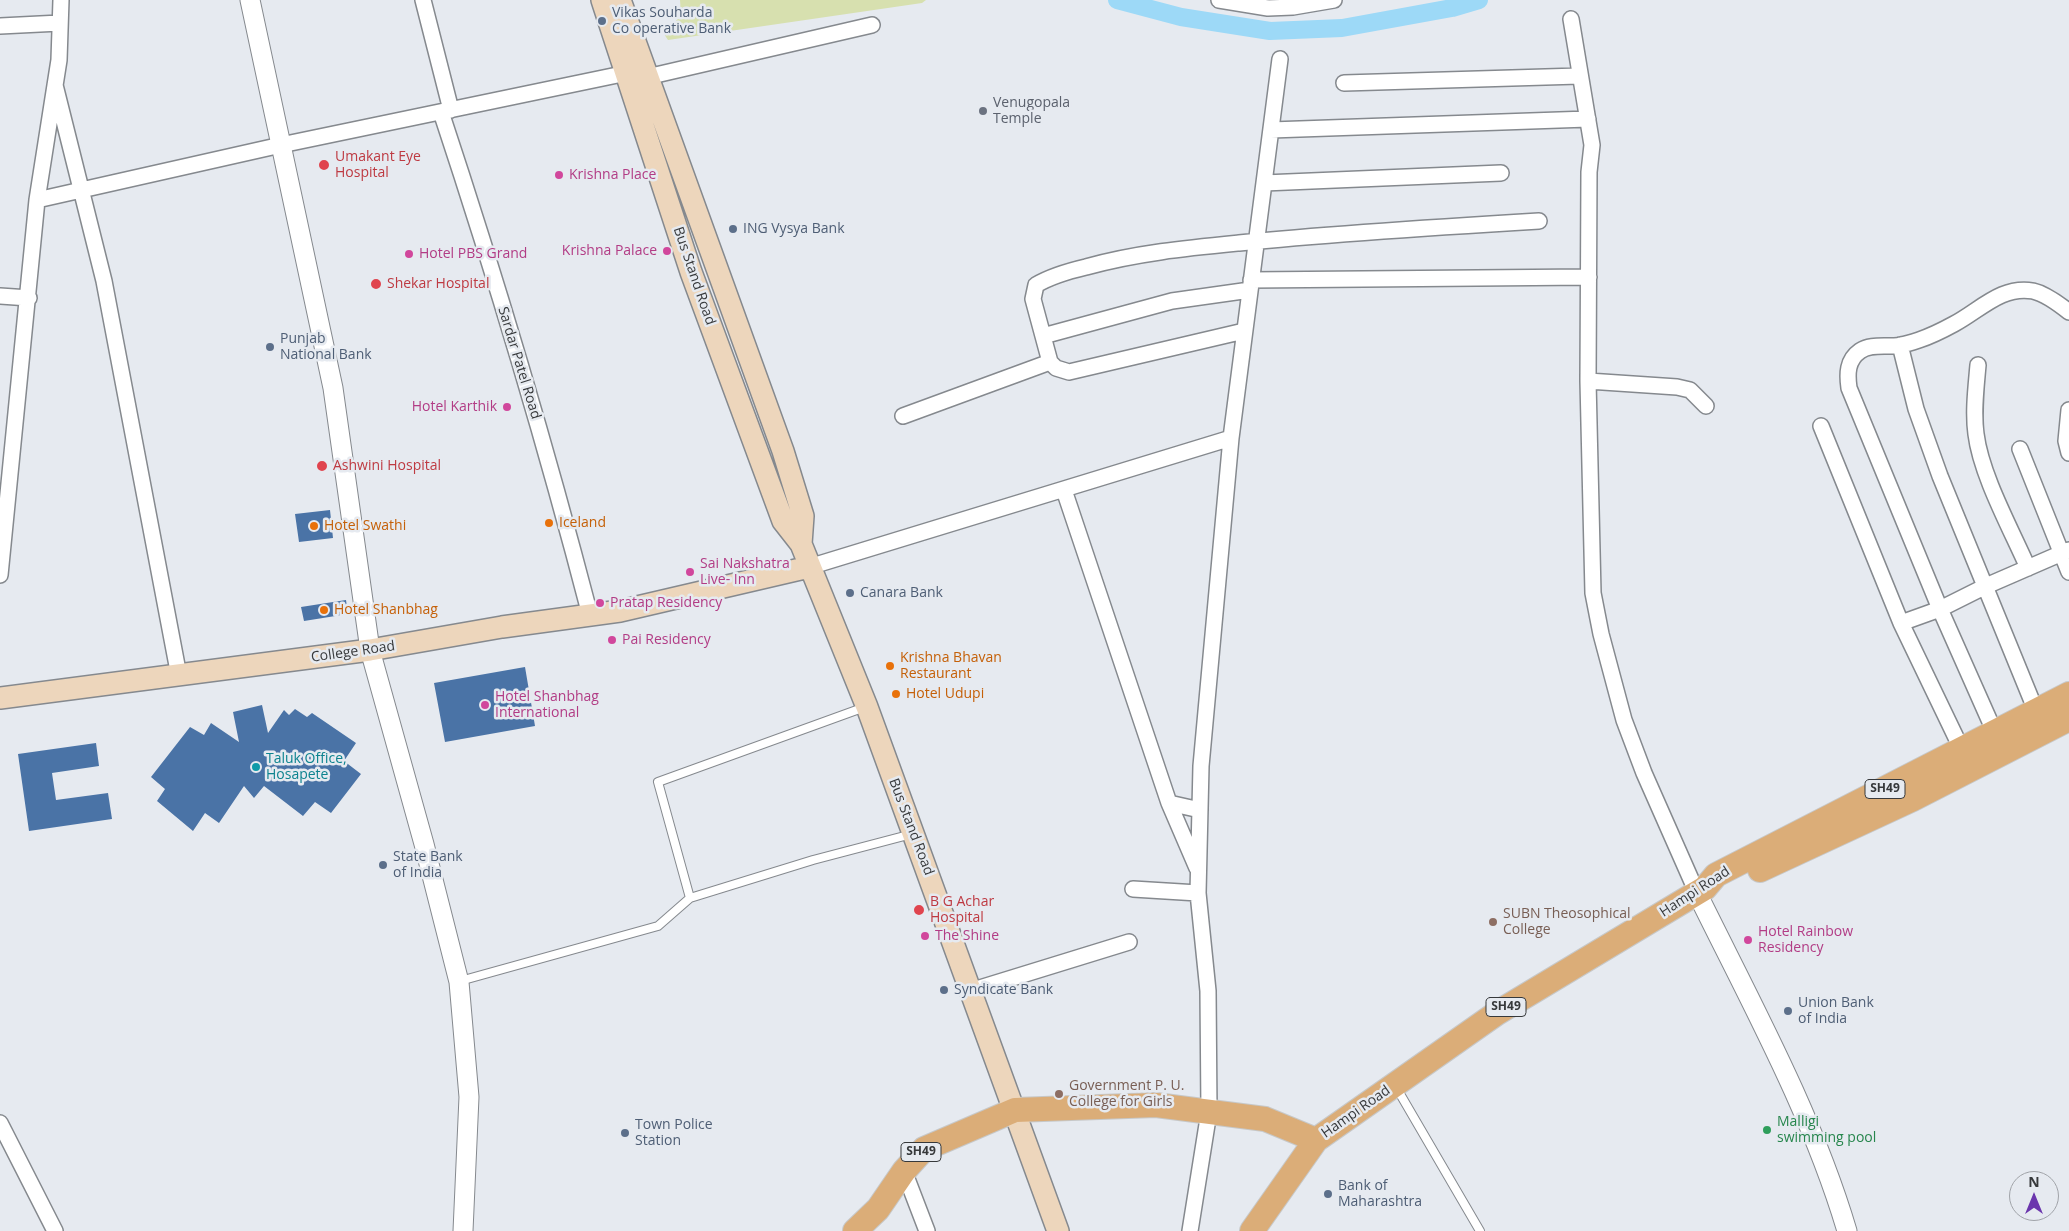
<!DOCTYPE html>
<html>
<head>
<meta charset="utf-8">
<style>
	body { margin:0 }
	#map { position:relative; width:2069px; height:1231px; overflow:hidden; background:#e6eaf0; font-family:"Open Sans",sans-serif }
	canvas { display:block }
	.north { position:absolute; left:2009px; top:1171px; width:50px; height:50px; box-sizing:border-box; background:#e6eaf0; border:1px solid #a0a3a8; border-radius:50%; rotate:0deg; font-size:14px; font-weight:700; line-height:20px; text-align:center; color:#37393b }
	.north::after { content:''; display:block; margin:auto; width:18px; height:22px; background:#6b36ad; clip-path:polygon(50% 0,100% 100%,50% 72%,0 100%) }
</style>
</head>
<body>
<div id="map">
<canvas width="2069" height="1231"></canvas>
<div class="north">N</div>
</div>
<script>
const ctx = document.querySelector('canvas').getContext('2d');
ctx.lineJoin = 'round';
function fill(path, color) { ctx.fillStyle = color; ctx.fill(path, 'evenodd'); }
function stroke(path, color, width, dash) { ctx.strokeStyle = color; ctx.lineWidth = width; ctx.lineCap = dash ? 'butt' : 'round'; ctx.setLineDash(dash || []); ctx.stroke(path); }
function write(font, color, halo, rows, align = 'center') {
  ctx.font = font + ' "Open Sans",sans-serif'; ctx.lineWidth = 5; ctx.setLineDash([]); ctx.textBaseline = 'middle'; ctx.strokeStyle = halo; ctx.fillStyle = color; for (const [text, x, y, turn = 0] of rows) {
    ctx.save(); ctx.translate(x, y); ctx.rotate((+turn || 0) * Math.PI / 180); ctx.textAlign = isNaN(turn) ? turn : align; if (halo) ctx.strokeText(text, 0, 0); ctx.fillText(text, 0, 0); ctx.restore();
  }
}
const green = new Path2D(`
	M680,0H926L922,3L668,40L664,34C676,25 682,14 680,0Z`);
const canal = new Path2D(`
	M1117,0L1181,17L1270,31L1342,28L1452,8L1479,0`);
const building = new Path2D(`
	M330,510L333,538L299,542L295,514Z
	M346,600L348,614L304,621L301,607Z
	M525,667L535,726L445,742L434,683Z
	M262,705L268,733L284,710L289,715L295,709L307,717L312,713L356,743L344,761L361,774L331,813L315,802L303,816L264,786L254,798L244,786L219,823L205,813L193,831L157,801L165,789L151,777L190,727L204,735L211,723L239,742L233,712Z
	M96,743L99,766L52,773L56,800L108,793L112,819L29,831L18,754Z`);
const service = new Path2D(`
	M865,707L658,782L690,898L813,860L912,834
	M460,981L658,926L690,898
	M1396,1087L1480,1231`);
const minor = new Path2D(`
	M423,0L451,110
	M1219,0L1268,8L1293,7L1334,0
	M1571,19L1592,145L1589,172L1588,381L1593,593L1601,634L1624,720L1644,773L1697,893
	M0,26L60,23
	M1344,83L1579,76
	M55,85L104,281L179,676
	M441,112C496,278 546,446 590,615
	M1271,130L1588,119
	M1264,183L1501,173
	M37,200L281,145L627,73L647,77L872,25
	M1251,280L1589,277
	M0,296L29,298
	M1244,331L1069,372L1056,368L1050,362L1033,299L1036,285C1051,276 1069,271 1086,267C1136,253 1188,248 1239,243C1339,233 1439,227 1539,221
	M1043,336L1172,301L1250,290
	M1900,345L1916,409L1940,476L2036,711
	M1978,365C1976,388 1973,412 1976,434C1981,475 2011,529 2028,568
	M1588,381L1677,387L1690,390L1706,406
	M2069,410L2066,441L2069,453
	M903,416L1050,362
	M1821,426L1901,623L1962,750
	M2020,449L2069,572
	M1064,490L1169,803L1197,868
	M809,567L1231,438
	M0,575L37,200L59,60L61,0
	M1901,623L1940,609L1986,586L2069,550
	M1995,733L1940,609L1849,388C1847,374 1847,360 1860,351C1872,343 1887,348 1901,345C1907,344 1913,342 1919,340C1931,336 1943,330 1954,324C1979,311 2002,285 2033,291C2046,294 2059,304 2069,312
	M1169,803L1200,810
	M1133,889L1198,893
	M970,991L1129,942
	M0,1123L55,1231
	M904,1171L927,1231
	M1190,1231L1209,1112L1208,991L1198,893L1201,766L1231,438L1280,59`);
const tertiary = new Path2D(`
	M250,0L333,388L370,650L424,844L459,982L469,1097L463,1231
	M1697,893C1751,1003 1812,1113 1847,1231`);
const secondary = new Path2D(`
	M602,0L691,272L783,521L801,544L867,707L1058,1231
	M620,0L783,451L803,516L801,544
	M0,698L370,650L502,627L620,611L809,567`);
const primary = new Path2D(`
	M1760,870L1913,799L2069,719
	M855,1231L878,1209L904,1171L924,1149L1015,1110L1156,1105L1265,1119L1316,1140
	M1252,1231L1316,1140L1497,1013L1705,888L1716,875L2069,694`);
const markers = [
	[602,21,5,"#5c6f8a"],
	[983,111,5,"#6b7280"],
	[324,165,6,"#e0444e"],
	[559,175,5,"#d1479c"],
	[733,229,5,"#5c6f8a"],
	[667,251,5,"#d1479c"],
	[409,254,5,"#d1479c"],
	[376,284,6,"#e0444e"],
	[270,347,5,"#5c6f8a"],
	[507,407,5,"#d1479c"],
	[322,466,6,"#e0444e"],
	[549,523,5,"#e8710a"],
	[314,526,5,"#e8710a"],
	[690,572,5,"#d1479c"],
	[850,593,5,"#5c6f8a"],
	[600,603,5,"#d1479c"],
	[324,610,5,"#e8710a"],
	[612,640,5,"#d1479c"],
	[890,666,5,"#e8710a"],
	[896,694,5,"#e8710a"],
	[485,705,5,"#d1479c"],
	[256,767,5,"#0f9aa8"],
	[383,865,5,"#5c6f8a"],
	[919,910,6,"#e0444e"],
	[1493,922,5,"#8d6e63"],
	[925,936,5,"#d1479c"],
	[1748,940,5,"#d1479c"],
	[944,990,5,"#5c6f8a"],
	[1788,1011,5,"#5c6f8a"],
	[1059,1094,5,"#8d6e63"],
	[1767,1130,5,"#2e9e5b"],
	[625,1133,5,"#5c6f8a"],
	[1328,1194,5,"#5c6f8a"]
];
const shields = [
	[1885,789,40],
	[1506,1007,40],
	[921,1152,40]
];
const shieldNames = [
	["SH49",1885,789],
	["SH49",1506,1007],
	["SH49",921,1152]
];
const serviceNames = [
	["Vikas Souharda",612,13],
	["Co operative Bank",612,29],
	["ING Vysya Bank",743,229],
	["Punjab",280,339],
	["National Bank",280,355],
	["Canara Bank",860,593],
	["State Bank",393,857],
	["of India",393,873],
	["Syndicate Bank",954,990],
	["Union Bank",1798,1003],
	["of India",1798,1019],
	["Town Police",635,1125],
	["Station",635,1141],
	["Bank of",1338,1186],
	["Maharashtra",1338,1202]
];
const worshipNames = [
	["Venugopala",993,103],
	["Temple",993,119]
];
const healthNames = [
	["Umakant Eye",335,157],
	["Hospital",335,173],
	["Shekar Hospital",387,284],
	["Ashwini Hospital",333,466],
	["B G Achar",930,902],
	["Hospital",930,918]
];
const hotelNames = [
	["Krishna Place",569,175],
	["Krishna Palace",657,251,"right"],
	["Hotel PBS Grand",419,254],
	["Hotel Karthik",497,407,"right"],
	["Sai Nakshatra",700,564],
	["Live- Inn",700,580],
	["Pratap Residency",610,603],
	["Pai Residency",622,640],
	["Hotel Shanbhag",495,697],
	["International",495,713],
	["Hotel Rainbow",1758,932],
	["Residency",1758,948],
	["The Shine",935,936]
];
const streetNames = [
	["Bus Stand Road",694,276,71],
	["Sardar Patel Road",519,363,73],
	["College Road",353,652,-8],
	["Bus Stand Road",911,827,69],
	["Hampi Road",1695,892,-33],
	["Hampi Road",1356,1112,-35]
];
const foodNames = [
	["Iceland",559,523],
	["Hotel Swathi",324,526],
	["Hotel Shanbhag",334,610],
	["Krishna Bhavan",900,658],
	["Restaurant",900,674],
	["Hotel Udupi",906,694]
];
const cultureNames = [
	["Taluk Office,",266,759],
	["Hosapete",266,775]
];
const educationNames = [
	["SUBN Theosophical",1503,914],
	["College",1503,930],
	["Government P. U.",1069,1086],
	["College for Girls",1069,1102]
];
const leisureNames = [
	["Malligi",1777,1122],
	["swimming pool",1777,1138]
];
fill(green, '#d7e0af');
stroke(canal, '#9dd9f7', 18);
fill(building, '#4a73a6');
stroke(service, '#85898e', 10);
stroke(minor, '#85898e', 18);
stroke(tertiary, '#85898e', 21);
stroke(secondary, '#85898e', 24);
stroke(primary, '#c7c8c8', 26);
stroke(service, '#fff', 8);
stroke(minor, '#fff', 15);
stroke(tertiary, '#fff', 19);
stroke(secondary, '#edd6bc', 21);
stroke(primary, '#dbad78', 24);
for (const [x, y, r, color] of markers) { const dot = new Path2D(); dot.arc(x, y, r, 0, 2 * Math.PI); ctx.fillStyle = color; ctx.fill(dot); stroke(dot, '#e6eaf0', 2); }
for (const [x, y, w] of shields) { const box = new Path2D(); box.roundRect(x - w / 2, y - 9.5, w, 19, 4); ctx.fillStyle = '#e6eaf0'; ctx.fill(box); stroke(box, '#37393b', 1); }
write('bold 12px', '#37393b', null, shieldNames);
write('14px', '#4e5e75', '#e6eaf0', serviceNames, 'left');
write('14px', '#5b616d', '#e6eaf0', worshipNames, 'left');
write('14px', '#be3a42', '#e6eaf0', healthNames, 'left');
write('14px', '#b23c85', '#e6eaf0', hotelNames, 'left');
write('14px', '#37393b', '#e6eaf0', streetNames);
write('14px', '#c56008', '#e6eaf0', foodNames, 'left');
write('14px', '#0d838f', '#e6eaf0', cultureNames, 'left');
write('14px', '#785e54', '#e6eaf0', educationNames, 'left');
write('14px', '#27864d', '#e6eaf0', leisureNames, 'left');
</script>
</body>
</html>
